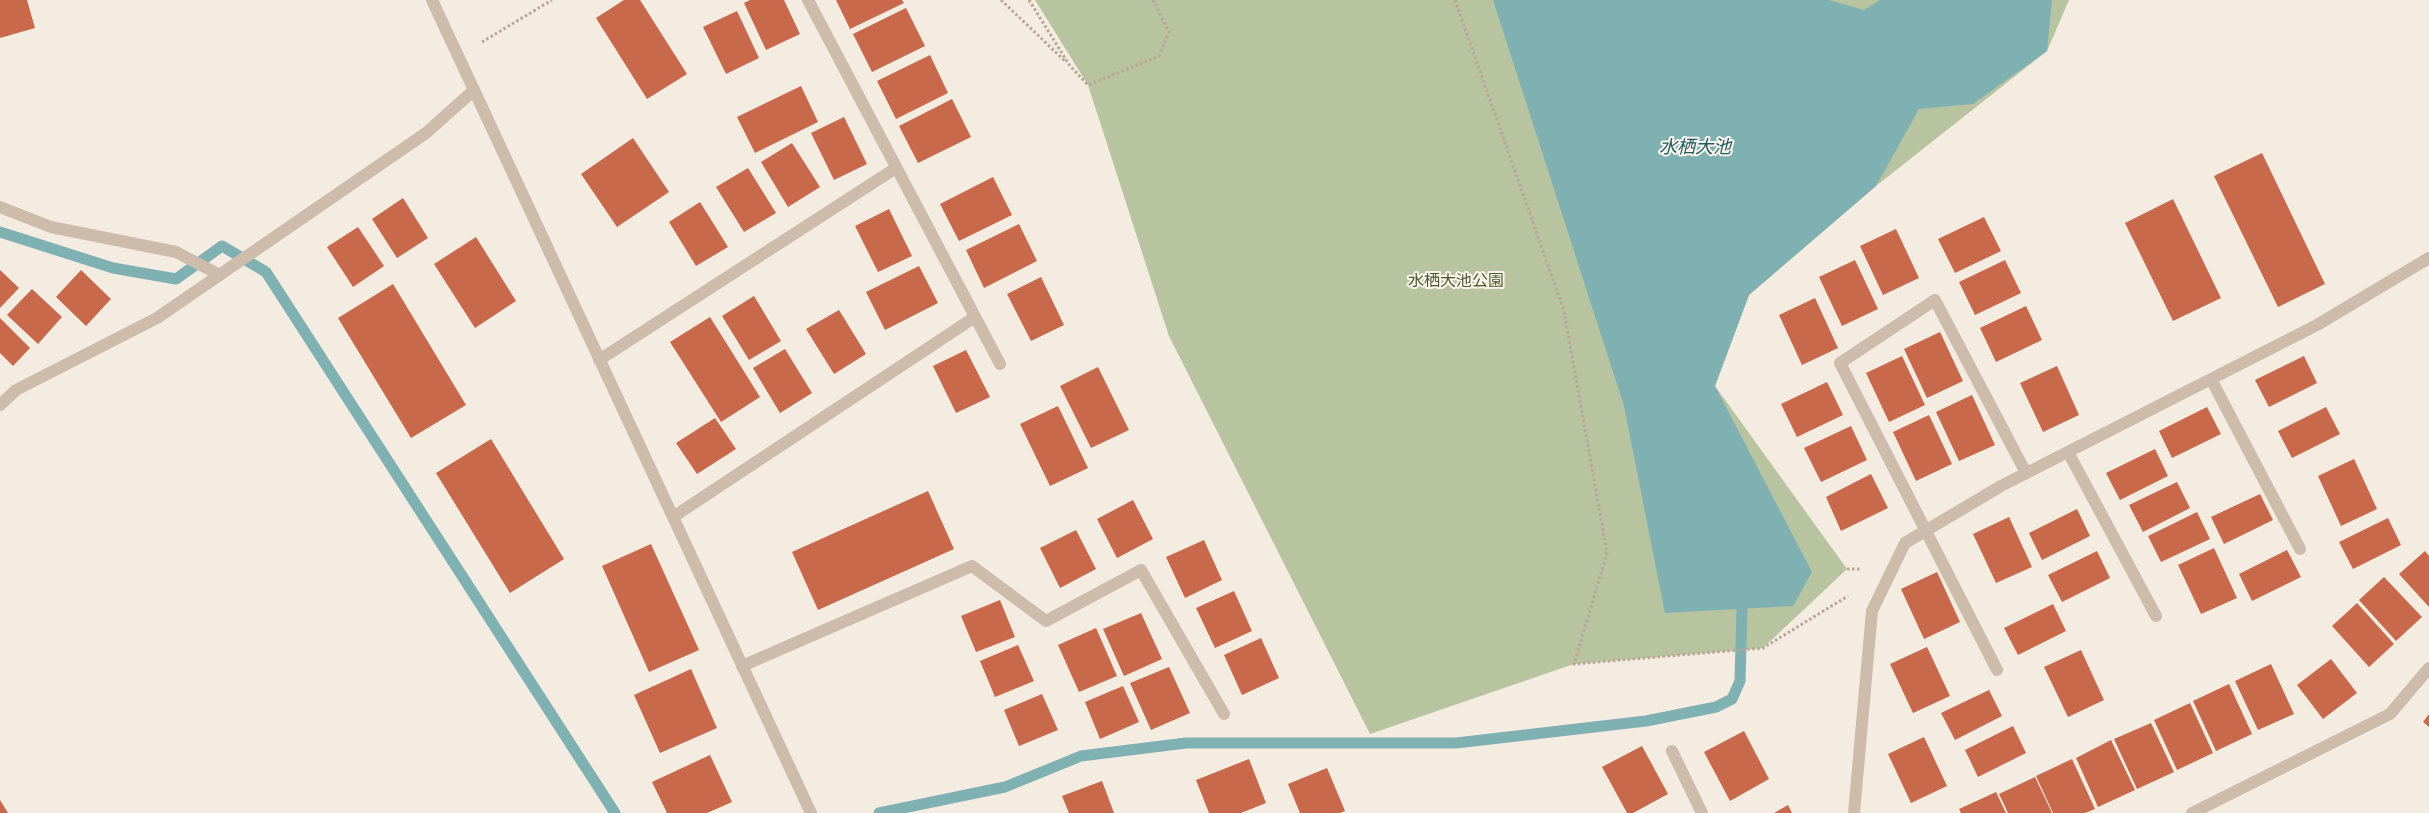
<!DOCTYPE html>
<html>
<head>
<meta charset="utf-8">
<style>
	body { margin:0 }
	canvas { display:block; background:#f4ebe1 }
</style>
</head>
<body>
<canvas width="2429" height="813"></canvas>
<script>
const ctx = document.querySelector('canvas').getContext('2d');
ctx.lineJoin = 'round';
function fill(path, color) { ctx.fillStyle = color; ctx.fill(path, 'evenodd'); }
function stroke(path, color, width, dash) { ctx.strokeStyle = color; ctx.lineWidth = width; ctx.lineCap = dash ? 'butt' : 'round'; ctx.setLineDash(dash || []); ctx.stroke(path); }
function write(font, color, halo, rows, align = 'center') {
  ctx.font = font + ' "Golos Text","Noto Sans JP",sans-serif'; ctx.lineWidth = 4; ctx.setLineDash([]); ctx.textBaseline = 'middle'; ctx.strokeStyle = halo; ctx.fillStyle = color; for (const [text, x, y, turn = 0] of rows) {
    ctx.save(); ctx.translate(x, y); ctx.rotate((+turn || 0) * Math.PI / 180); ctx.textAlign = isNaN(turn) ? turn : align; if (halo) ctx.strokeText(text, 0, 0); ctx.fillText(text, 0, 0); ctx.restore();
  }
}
const green = new Path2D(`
	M1035,0H2069L2047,51L1876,186L1749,295L1715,386L1847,569L1763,648L1574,664L1370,734L1169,336L1088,85Z`);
const water = new Path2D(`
	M1493,0H1829L1864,10L1880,0H2052L2047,51L1973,104L1919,109L1876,186L1749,295L1715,386L1812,572L1793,606L1665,613L1624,406Z`);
const stream = new Path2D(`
	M0,232L113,268L176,279L222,246L266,272L615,813
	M879,813L1005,787L1081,756L1186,743H1456L1646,721L1716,707L1732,699L1740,681L1742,609`);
const building = new Path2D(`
	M0,0H27L35,28L0,38Z
	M624,0H640L687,74L647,99L596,18Z
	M750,0H784L800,34L766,50L744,3Z
	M836,0H902L904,3L850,29Z
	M906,8L925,46L872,72L853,34Z
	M737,11L759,58L726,74L703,27Z
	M930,55L948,93L896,119L877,81Z
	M801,86L818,122L755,153L737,117Z
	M952,99L971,137L918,163L899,126Z
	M844,117L867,164L834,180L811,133Z
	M633,138L669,192L617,227L581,174Z
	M792,143L820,187L788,207L761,162Z
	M2262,153L2325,284L2278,307L2214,176Z
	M748,168L776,213L744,232L716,187Z
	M993,177L1012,215L959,241L940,204Z
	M403,198L428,238L397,258L372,219Z
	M2173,199L2221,298L2173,321L2125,223Z
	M700,202L728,247L696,266L669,222Z
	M889,209L912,256L878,272L855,226Z
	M1984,217L2001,251L1955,273L1938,239Z
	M1019,224L1037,261L984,288L966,250Z
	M358,227L384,266L353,287L327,247Z
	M1896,229L1919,278L1883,295L1860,246Z
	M476,237L516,301L475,328L434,264Z
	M1855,260L1878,309L1842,326L1819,277Z
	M2005,260L2021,293L1975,315L1959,282Z
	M919,266L938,303L885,330L866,292Z
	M0,270L19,288L0,308Z
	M81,270L111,299L86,326L56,297Z
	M1041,277L1064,325L1031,341L1007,294Z
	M393,284L466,405L411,438L338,318Z
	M32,289L62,317L38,344L7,315Z
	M754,296L781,341L749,360L722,316Z
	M1815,298L1838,348L1802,365L1779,315Z
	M2026,306L2042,340L1996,362L1980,328Z
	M839,310L866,354L834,374L806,329Z
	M710,317L760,397L721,422L670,342Z
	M0,318L30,348L13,366L0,353Z
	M1940,332L1963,381L1927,398L1904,349Z
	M785,349L812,393L780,413L753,368Z
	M966,350L990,397L956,413L933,366Z
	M1902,356L1925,405L1889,422L1866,373Z
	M2304,356L2317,383L2269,407L2255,380Z
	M2057,366L2079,415L2043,432L2020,383Z
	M1098,367L1129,430L1091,448L1060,386Z
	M1827,382L1843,415L1797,437L1781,404Z
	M1972,395L1995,445L1959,461L1936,412Z
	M1058,406L1088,468L1050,486L1020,424Z
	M2207,407L2221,434L2172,458L2159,431Z
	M2326,407L2340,434L2292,458L2278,431Z
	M1929,415L1952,464L1916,481L1893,432Z
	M715,418L736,449L697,474L676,443Z
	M1851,426L1867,460L1821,482L1804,448Z
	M491,439L564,559L510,593L436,473Z
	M2155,449L2168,476L2120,500L2106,473Z
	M2354,459L2377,509L2341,526L2318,476Z
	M1871,474L1888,508L1841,531L1826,497Z
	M2177,482L2190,508L2143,532L2129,505Z
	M928,491L954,549L818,610L792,552Z
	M2260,494L2273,520L2224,544L2211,517Z
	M1133,500L1153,539L1117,558L1097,519Z
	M2077,509L2090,536L2042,560L2029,533Z
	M2197,512L2210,539L2161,562L2148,536Z
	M2009,517L2032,567L1996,583L1973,534Z
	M2388,518L2401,545L2353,569L2339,542Z
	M1076,530L1096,569L1060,588L1040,548Z
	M1204,540L1222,580L1185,598L1166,557Z
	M651,544L699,650L649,672L602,566Z
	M2214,548L2237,598L2201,614L2178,565Z
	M2287,550L2301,577L2252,601L2239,574Z
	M2097,551L2110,578L2062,602L2048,575Z
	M2425,551L2429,556V607L2399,574Z
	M1937,572L1960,622L1924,639L1901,589Z
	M2384,577L2422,617L2396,641L2359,600Z
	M1234,591L1252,631L1215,648L1196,608Z
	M1000,600L1015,637L976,652L961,616Z
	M2357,603L2394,644L2369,667L2332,626Z
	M2053,604L2066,631L2018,655L2004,628Z
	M1141,613L1162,659L1124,676L1103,629Z
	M1096,628L1117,676L1079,692L1058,645Z
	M1261,638L1279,678L1242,695L1224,655Z
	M1018,645L1034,681L995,697L980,661Z
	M1927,647L1950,696L1913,713L1890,664Z
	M2081,650L2104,700L2068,717L2044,667Z
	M2331,659L2357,693L2323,719L2297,685Z
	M2271,664L2294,714L2258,730L2235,681Z
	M1169,667L1190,713L1151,730L1130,683Z
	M691,669L717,728L660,753L634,695Z
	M2229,684L2252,734L2216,751L2193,701Z
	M1123,686L1139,722L1100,739L1085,702Z
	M1989,690L2002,716L1955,740L1941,713Z
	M1042,694L1058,730L1019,746L1004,710Z
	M2190,703L2213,753L2177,770L2154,720Z
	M2429,714V727L2423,722Z
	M2151,723L2174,772L2137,789L2114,739Z
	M2013,726L2026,753L1978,777L1965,750Z
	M1744,731L1769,779L1730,801L1704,752Z
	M1924,737L1947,786L1911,803L1888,754Z
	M2111,740L2135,790L2098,807L2076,758Z
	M1642,746L1668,794L1633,813H1627L1602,767Z
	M710,755L732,802L707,813H667L652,782Z
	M1249,759L1266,803L1241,813H1209L1196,780Z
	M2072,759L2095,809L2085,813H2053L2036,776Z
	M1327,768L1345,811L1340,813H1300L1288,784Z
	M2035,777L2052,813H2008L1999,794Z
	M1102,781L1114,813H1069L1062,796Z
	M1996,792L2006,813H1961L1959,809Z
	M0,800L8,813H0Z
	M1788,805L1792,813H1774Z`);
const path = new Path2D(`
	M1001,0L1066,62
	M1029,0L1070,66L1088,85L1159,56L1169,32L1153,0
	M1455,0L1564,311L1607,553L1574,664L1763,648L1848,596
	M482,42L552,0
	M1847,569H1862`);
const minor = new Path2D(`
	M808,0L1000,364
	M0,207L51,227L176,252L218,274
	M599,360L896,168
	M2211,379L2300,549
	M0,405L16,390L157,318L426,133L473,91
	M2068,452L2156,616
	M673,517L975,317
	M742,666L972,566L1046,621L1141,570L1224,714
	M1997,670L1840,363L1935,300L2026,473
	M1672,751L1702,813
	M1854,813L1872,611L1905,543L2001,486L2317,325L2429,258
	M2192,813L2390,714L2429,668`);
const tertiary = new Path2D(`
	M432,0L811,813`);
const parkNames = [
	["水栖大池公園",1456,281]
];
const waterNames = [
	["水栖大池",1695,147]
];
fill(green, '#b8c4a0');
fill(water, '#7fb0b2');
stroke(stream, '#7fb0b2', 11);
fill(building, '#c8694b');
stroke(path, '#b9a596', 3, [2.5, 2.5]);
stroke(minor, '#cdbbac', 12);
stroke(tertiary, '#cdbbac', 12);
write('16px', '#4a5a2e', '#fbf5ee', parkNames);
write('italic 18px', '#1f5a5e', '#fbf5ee', waterNames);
</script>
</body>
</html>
